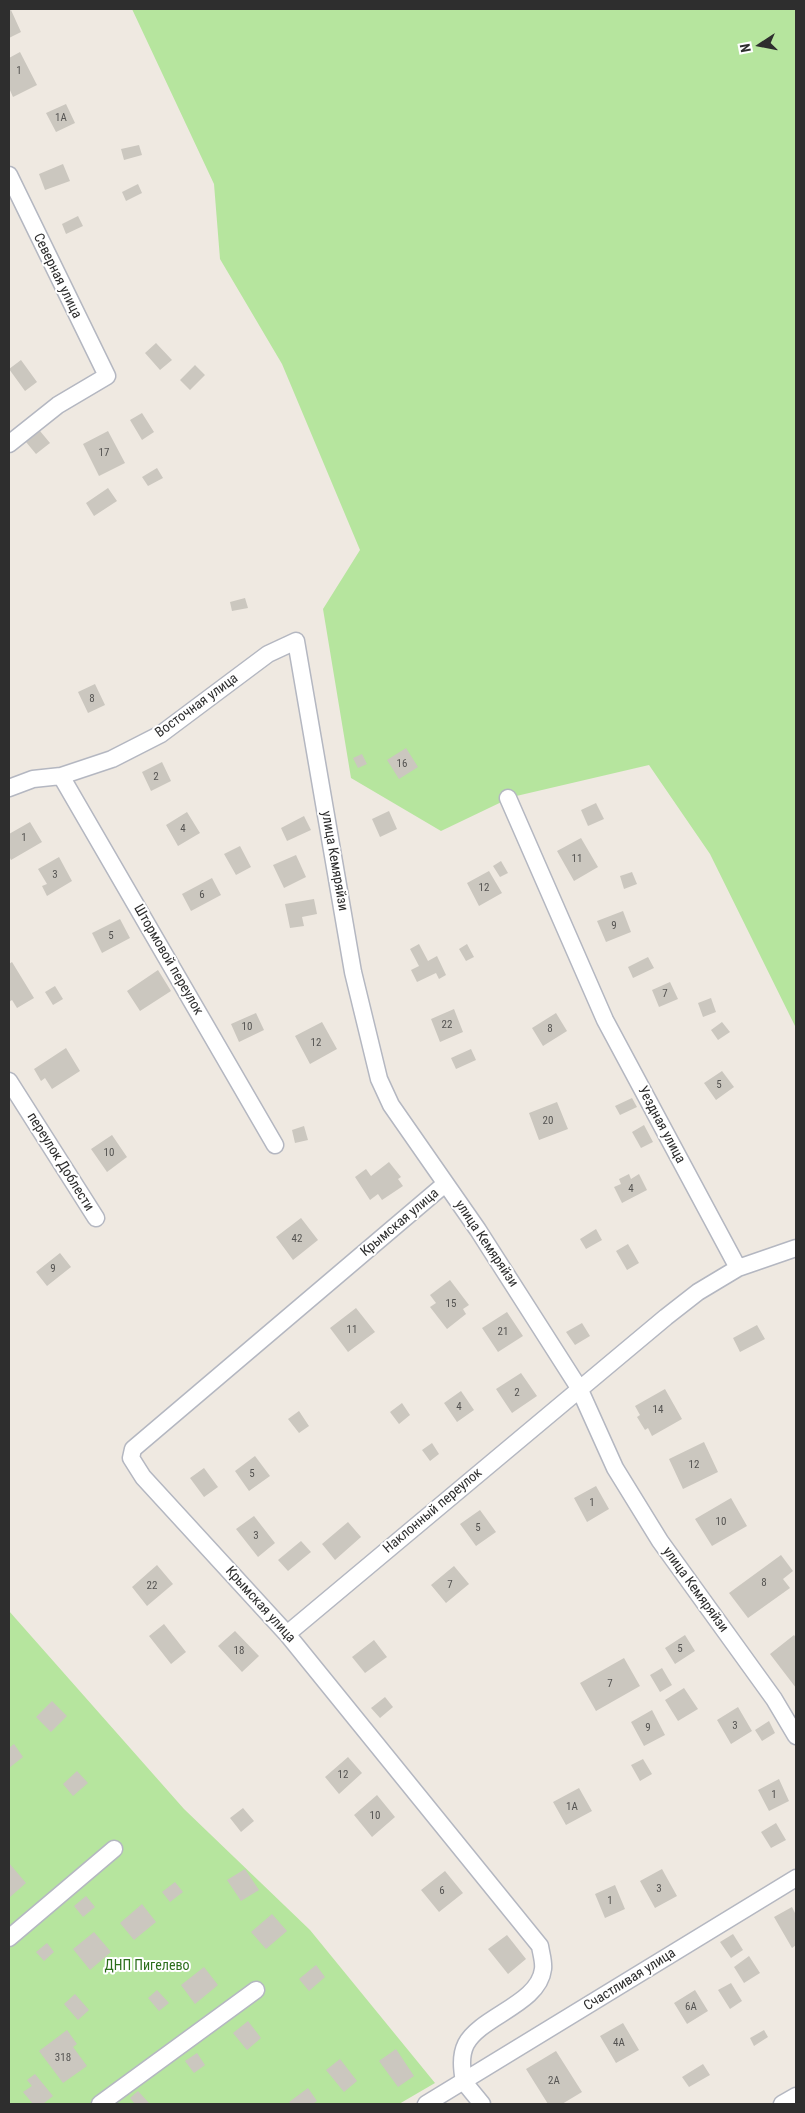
<!DOCTYPE html>
<html>
<head>
<meta charset="utf-8">
<style>
	body { margin:0 }
	#map { position:relative; width:805px; height:2113px; overflow:hidden; background:#efe9e1; font-family:"Roboto Condensed",sans-serif }
	canvas { display:block }
	.frame { position:absolute; inset:0; border:10px solid #2e2e2e; pointer-events:none }
	.north { position:absolute; left:735px; top:20px; width:50px; height:50px; -webkit-text-stroke:4px #fff; paint-order:stroke; rotate:259deg; font-size:14px; font-weight:700; line-height:20px; text-align:center; color:#2e2e2e }
	.north::after { content:''; display:block; margin:auto; width:18px; height:22px; background:#2e2e2e; clip-path:polygon(50% 0,100% 100%,50% 72%,0 100%) }
</style>
</head>
<body>
<div id="map">
<canvas width="805" height="2113"></canvas>
<div class="frame"></div>
<div class="north">N</div>
</div>
<script>
const ctx = document.querySelector('canvas').getContext('2d');
ctx.lineJoin = 'round';
function fill(path, color) { ctx.fillStyle = color; ctx.fill(path, 'evenodd'); }
function stroke(path, color, width, dash) { ctx.strokeStyle = color; ctx.lineWidth = width; ctx.lineCap = dash ? 'butt' : 'round'; ctx.setLineDash(dash || []); ctx.stroke(path); }
function write(font, color, halo, rows, align = 'center') {
  ctx.font = font + ' "Roboto Condensed",sans-serif'; ctx.lineWidth = 4; ctx.setLineDash([]); ctx.textBaseline = 'middle'; ctx.strokeStyle = halo; ctx.fillStyle = color; for (const [text, x, y, turn = 0] of rows) {
    ctx.save(); ctx.translate(x, y); ctx.rotate((+turn || 0) * Math.PI / 180); ctx.textAlign = isNaN(turn) ? turn : align; if (halo) ctx.strokeText(text, 0, 0); ctx.fillText(text, 0, 0); ctx.restore();
  }
}
const green = new Path2D(`
	M132,9H796V1028L710,854L649,765L512,797L441,831L351,778L323,609L360,550L282,364L220,259L214,184Z
	M9,1611L184,1809L310,1930L435,2083L399,2104H9Z`);
const building = new Path2D(`
	M11,10L21,32L9,38V11Z
	M20,52L37,85L13,97L9,88V58Z
	M66,104L75,123L56,132L46,113Z
	M139,145L142,155L124,160L121,149Z
	M63,164L70,181L45,190L39,174Z
	M138,184L142,193L126,201L122,192Z
	M78,216L83,226L66,234L62,224Z
	M156,343L172,360L160,370L145,353Z
	M21,360L37,382L25,391L9,369Z
	M195,365L205,375L190,390L180,380Z
	M142,413L154,432L142,440L130,420Z
	M40,431L50,443L36,454L26,442Z
	M108,431L125,463L99,476L83,444Z
	M157,468L163,478L148,486L142,477Z
	M108,488L117,501L94,516L86,503Z
	M245,598L248,608L232,611L230,602Z
	M95,684L105,705L88,713L78,692Z
	M406,748L418,767L399,779L387,760Z
	M362,754L367,764L358,768L353,758Z
	M162,762L171,781L151,791L142,772Z
	M596,803L604,819L588,826L581,810Z
	M389,811L397,829L380,837L372,819Z
	M187,812L200,833L178,846L166,825Z
	M304,816L311,830L287,841L281,828Z
	M30,822L42,842L11,860L9,856V834Z
	M581,838L598,867L574,881L557,851Z
	M240,846L251,867L236,875L224,854Z
	M296,855L306,877L284,888L273,865Z
	M59,857L72,881L47,896L42,886L47,884L38,869Z
	M501,861L508,873L500,877L493,866Z
	M489,871L502,893L479,906L467,883Z
	M632,872L637,884L624,889L620,876Z
	M212,878L221,895L191,911L182,894Z
	M314,899L317,914L302,917L304,926L290,928L285,904Z
	M623,911L631,932L606,942L597,921Z
	M120,919L130,938L102,953L92,933Z
	M419,944L428,961L437,956L446,975L439,979L436,973L417,982L411,970L419,966L410,949Z
	M467,944L474,957L466,961L459,949Z
	M648,957L654,968L633,978L628,967Z
	M12,962L34,998L17,1008L12,1000L9,1002V964Z
	M158,970L171,991L140,1011L127,991Z
	M670,982L678,999L659,1007L652,990Z
	M55,986L63,999L53,1005L45,992Z
	M711,998L716,1012L703,1017L698,1003Z
	M454,1009L463,1032L440,1042L431,1019Z
	M256,1013L264,1030L239,1042L231,1024Z
	M556,1013L567,1031L543,1046L532,1028Z
	M322,1022L337,1049L310,1064L295,1036Z
	M722,1022L730,1032L718,1040L711,1030Z
	M66,1048L80,1071L52,1089L45,1078L41,1081L34,1069Z
	M471,1049L476,1060L456,1069L451,1058Z
	M722,1071L734,1087L716,1100L704,1083Z
	M632,1098L637,1107L620,1115L615,1106Z
	M557,1102L568,1129L539,1140L529,1113Z
	M644,1125L653,1142L641,1148L632,1132Z
	M304,1126L308,1140L295,1143L292,1130Z
	M112,1135L127,1157L107,1172L91,1149Z
	M389,1162L401,1177L398,1179L403,1186L382,1200L378,1194L370,1200L355,1177L366,1169L371,1176Z
	M629,1174L631,1179L639,1174L647,1190L622,1203L614,1187L621,1184L619,1179Z
	M301,1218L318,1240L293,1260L276,1237Z
	M596,1229L602,1240L586,1249L580,1239Z
	M628,1244L639,1263L627,1270L616,1251Z
	M60,1253L71,1267L47,1286L36,1272Z
	M450,1280L469,1305L463,1309L466,1314L447,1329L430,1307L436,1303L430,1295Z
	M356,1308L375,1332L348,1352L330,1328Z
	M507,1312L523,1336L498,1352L482,1328Z
	M582,1323L590,1336L575,1345L566,1332Z
	M757,1325L765,1339L740,1352L733,1338Z
	M521,1373L537,1396L512,1413L496,1389Z
	M665,1389L682,1419L652,1436L648,1428L645,1430L637,1417L640,1415L635,1406Z
	M461,1391L474,1410L457,1422L444,1403Z
	M402,1403L410,1415L399,1424L390,1412Z
	M299,1411L309,1426L299,1433L288,1419Z
	M704,1442L718,1472L683,1489L669,1459Z
	M432,1443L439,1454L430,1461L422,1450Z
	M255,1456L270,1476L249,1491L235,1471Z
	M204,1468L218,1487L204,1497L190,1478Z
	M596,1486L609,1509L587,1522L574,1498Z
	M731,1498L747,1526L712,1546L695,1519Z
	M480,1510L496,1532L476,1546L460,1524Z
	M254,1516L275,1543L258,1557L236,1529Z
	M348,1522L361,1537L335,1560L322,1544Z
	M301,1541L311,1552L288,1571L278,1560Z
	M781,1555L793,1571L783,1579L790,1588L748,1618L729,1593Z
	M157,1565L173,1584L147,1606L132,1587Z
	M454,1566L469,1584L446,1603L431,1585Z
	M164,1624L186,1652L171,1664L149,1636Z
	M235,1631L259,1656L242,1672L218,1646Z
	M685,1635L695,1651L675,1664L665,1648Z
	M794,1635L796,1638V1688L770,1654Z
	M374,1640L387,1657L365,1673L352,1657Z
	M624,1658L640,1686L596,1711L580,1683Z
	M662,1668L672,1685L660,1692L650,1675Z
	M684,1688L698,1709L678,1721L665,1700Z
	M385,1697L393,1707L380,1718L371,1708Z
	M52,1701L67,1716L51,1732L36,1717Z
	M738,1707L752,1731L731,1744L717,1720Z
	M652,1710L665,1735L644,1746L631,1722Z
	M769,1721L775,1733L762,1741L755,1730Z
	M14,1744L23,1757L9,1768V1748Z
	M348,1757L362,1773L339,1794L325,1777Z
	M643,1759L652,1774L640,1781L631,1765Z
	M77,1771L88,1783L73,1796L63,1784Z
	M779,1779L789,1801L769,1811L758,1790Z
	M579,1788L592,1811L566,1825L553,1802Z
	M377,1795L395,1817L372,1837L354,1815Z
	M243,1808L254,1821L241,1832L230,1818Z
	M776,1823L786,1840L771,1848L761,1832Z
	M9,1863L26,1883L9,1898Z
	M245,1869L259,1890L241,1901L227,1880Z
	M662,1869L677,1896L655,1908L640,1881Z
	M445,1871L463,1893L439,1912L421,1890Z
	M175,1882L183,1892L170,1902L162,1892Z
	M615,1885L625,1909L605,1918L595,1894Z
	M86,1896L95,1907L83,1917L74,1906Z
	M142,1904L156,1922L134,1940L120,1923Z
	M792,1907L796,1915V1945L792,1948L774,1917Z
	M272,1914L287,1931L266,1949L251,1932Z
	M94,1932L111,1952L90,1970L73,1949Z
	M733,1934L743,1950L731,1958L720,1942Z
	M507,1935L526,1959L508,1974L488,1949Z
	M47,1943L54,1952L44,1961L36,1952Z
	M749,1956L760,1973L744,1983L734,1967Z
	M316,1965L325,1977L309,1991L299,1979Z
	M204,1967L218,1985L195,2004L181,1985Z
	M731,1983L742,2001L730,2009L718,1990Z
	M157,1990L169,2003L159,2011L148,1998Z
	M695,1990L708,2011L687,2024L674,2003Z
	M75,1994L89,2010L78,2020L64,2004Z
	M248,2021L261,2038L247,2050L233,2033Z
	M623,2023L639,2050L616,2063L600,2036Z
	M67,2030L77,2044L73,2047L87,2066L63,2083L39,2051Z
	M764,2030L768,2037L754,2046L750,2038Z
	M396,2049L414,2076L398,2087L379,2061Z
	M556,2051L582,2092L562,2104H548L526,2069Z
	M197,2053L205,2065L194,2073L185,2061Z
	M340,2059L357,2081L344,2092L326,2070Z
	M703,2064L710,2075L689,2087L682,2077Z
	M35,2074L53,2096L43,2104H33L23,2092L32,2086L27,2080Z
	M308,2088L317,2101L313,2104H291L289,2102Z
	M138,2091L149,2103L147,2104H135L130,2098Z`);
const minor = new Path2D(`
	M9,175L107,376L58,405L9,444
	M61,776L275,1145
	M9,788L33,779L61,776L112,759L161,734L268,654L296,641L353,972L379,1079L391,1105L478,1230L579,1388L615,1468L660,1541L774,1699L796,1736
	M9,1081L96,1218
	M445,1184L133,1449L131,1458L143,1477L287,1634L540,1946C541,1953 544,1962 543,1969C539,2004 481,2016 466,2044C460,2056 462,2070 464,2082
	M738,1268L796,1248
	M287,1634L666,1317L698,1292L738,1268L605,1020L508,798
	M9,1938L114,1849
	M464,2082L482,2104
	M100,2104L256,1990
	M426,2104L796,1878
	M782,2104L796,2096`);
const numberNames = [
	["1",19,71],
	["1А",61,118],
	["17",104,453],
	["8",92,699],
	["16",402,764],
	["2",156,777],
	["4",183,829],
	["1",24,838],
	["11",577,859],
	["3",55,875],
	["12",484,888],
	["6",202,895],
	["9",614,926],
	["5",111,936],
	["7",665,994],
	["22",447,1025],
	["10",247,1027],
	["8",550,1029],
	["12",316,1043],
	["5",719,1085],
	["20",548,1121],
	["10",109,1153],
	["4",631,1189],
	["42",297,1239],
	["9",53,1269],
	["15",451,1304],
	["11",352,1330],
	["21",503,1332],
	["2",517,1393],
	["4",459,1407],
	["14",658,1410],
	["12",694,1465],
	["5",252,1474],
	["1",592,1503],
	["10",721,1522],
	["5",478,1528],
	["3",256,1536],
	["8",764,1583],
	["7",450,1585],
	["22",152,1586],
	["5",680,1649],
	["18",239,1651],
	["7",610,1684],
	["3",735,1726],
	["9",648,1728],
	["12",343,1775],
	["1",774,1795],
	["1А",572,1807],
	["10",375,1816],
	["3",659,1889],
	["6",442,1891],
	["1",610,1901],
	["6А",691,2007],
	["4А",619,2043],
	["318",63,2058],
	["2А",554,2081]
];
const streetNames = [
	["Северная улица",57,276,64],
	["Восточная улица",197,706,-36],
	["улица Кемяряйзи",334,861,80],
	["Штормовой переулок",168,960,60],
	["Уездная улица",661,1125,62],
	["переулок Доблести",60,1162,58],
	["Крымская улица",400,1223,-40],
	["улица Кемяряйзи",486,1244,56],
	["Наклонный переулок",433,1511,-40],
	["улица Кемяряйзи",695,1590,54],
	["Крымская улица",260,1605,48],
	["Счастливая улица",630,1980,-32]
];
const parkNames = [
	["ДНП Пигелево",147,1966]
];
fill(green, '#b6e59e');
fill(building, '#cbc7bf');
stroke(minor, '#b4b7c1', 19);
stroke(minor, '#fff', 16);
write('11px', '#555452', null, numberNames);
write('14px', '#2e2e2e', '#fff', streetNames);
write('14px', '#2c6e1b', '#fff', parkNames);
</script>
</body>
</html>
